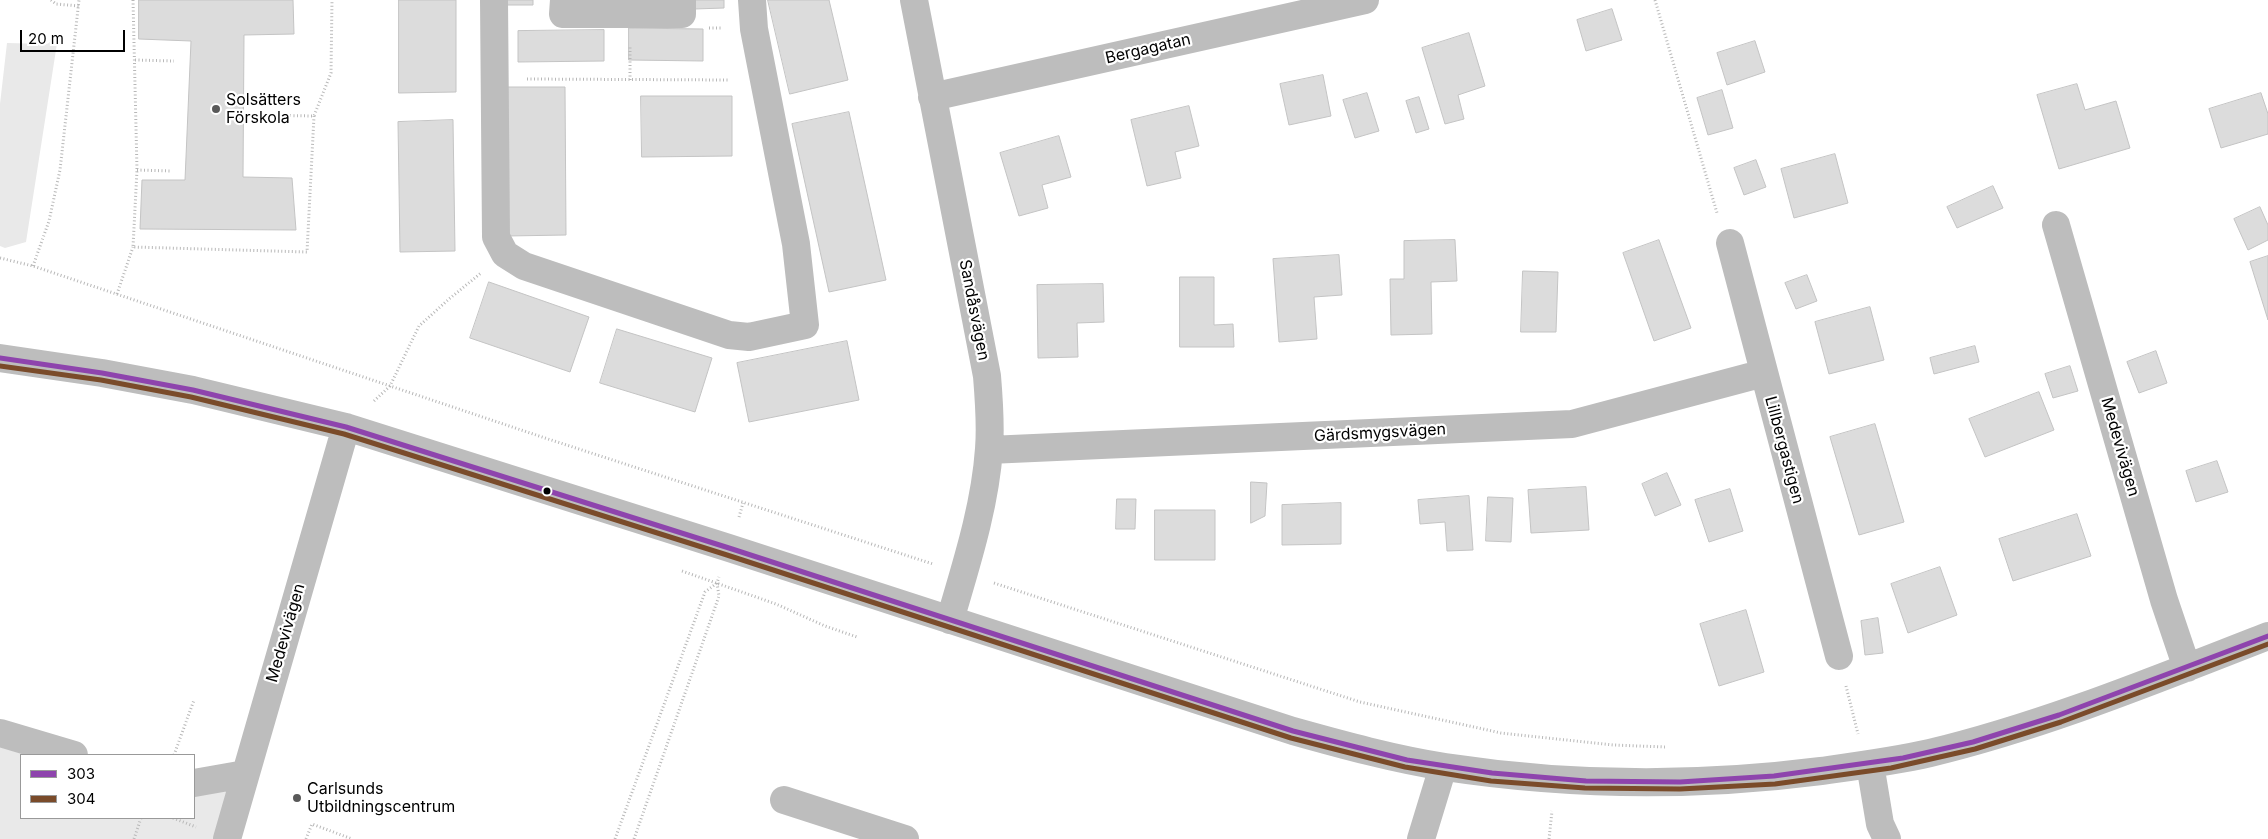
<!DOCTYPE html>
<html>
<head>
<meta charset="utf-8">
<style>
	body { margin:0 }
	#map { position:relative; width:2268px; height:839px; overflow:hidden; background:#fff; font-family:Inter,sans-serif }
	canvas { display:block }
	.legend { position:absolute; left:20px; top:754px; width:175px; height:65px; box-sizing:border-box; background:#fff; border:1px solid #999; margin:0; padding:6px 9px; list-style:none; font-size:15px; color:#000 }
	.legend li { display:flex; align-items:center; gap:10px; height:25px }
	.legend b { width:25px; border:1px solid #999 }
	.scale { position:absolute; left:20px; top:30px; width:105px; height:22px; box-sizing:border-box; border:2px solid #000; border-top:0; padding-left:6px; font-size:15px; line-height:18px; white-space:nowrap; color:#000; -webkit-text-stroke:4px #fff; paint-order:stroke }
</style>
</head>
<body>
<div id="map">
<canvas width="2268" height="839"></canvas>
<ul class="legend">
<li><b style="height:6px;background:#8e44ad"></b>303</li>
<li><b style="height:6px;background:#7a4b2a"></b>304</li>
</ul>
<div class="scale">20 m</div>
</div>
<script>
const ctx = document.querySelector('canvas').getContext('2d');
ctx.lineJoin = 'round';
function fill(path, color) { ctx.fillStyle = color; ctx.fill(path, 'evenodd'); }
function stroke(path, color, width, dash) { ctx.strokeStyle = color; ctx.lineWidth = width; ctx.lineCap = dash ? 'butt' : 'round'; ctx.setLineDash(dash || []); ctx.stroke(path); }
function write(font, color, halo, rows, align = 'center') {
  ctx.font = font + ' Inter,sans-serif'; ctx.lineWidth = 4.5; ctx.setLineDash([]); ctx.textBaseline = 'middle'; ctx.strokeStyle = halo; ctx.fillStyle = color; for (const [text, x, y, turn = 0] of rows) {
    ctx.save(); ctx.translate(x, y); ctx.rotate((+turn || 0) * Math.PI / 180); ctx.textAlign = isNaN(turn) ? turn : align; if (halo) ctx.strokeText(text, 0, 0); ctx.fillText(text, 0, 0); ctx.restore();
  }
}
const green = new Path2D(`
	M58,37L26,242L5,248L0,246V104L7,43L47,44Z
	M0,734L72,755H21V818H194V780H238L222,839H0Z`);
const building = new Path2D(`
	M139,0H293L294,34L244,35L243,177L292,178L296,230L140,229L142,180H185L191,41L139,39Z
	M399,0H456V92L399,93Z
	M500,0H533V5H500Z
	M694,0H724V8L695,9Z
	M768,0H829L848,80L790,94Z
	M1612,9L1622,40L1586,51L1577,20Z
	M629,28L703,29V61L629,60Z
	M604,30V61L518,62V31Z
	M1469,33L1485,86L1458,95L1464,119L1445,124L1422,48Z
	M1755,41L1765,72L1727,85L1717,53Z
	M1323,75L1331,116L1289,125L1280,84Z
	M2077,84L2085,110L2116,101L2130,148L2059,169L2037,95Z
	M507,87H565L566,235L508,236Z
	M1722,90L1733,128L1708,135L1697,98Z
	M1367,93L1379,131L1355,138L1343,100Z
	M2261,93L2268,114V134L2221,148L2209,109Z
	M641,96H732V156L642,157Z
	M1419,97L1429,129L1416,133L1406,101Z
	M1189,106L1199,146L1175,152L1181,178L1147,186L1131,120Z
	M849,112L886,280L829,292L792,124Z
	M453,120L455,251L400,252L398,122Z
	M1059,136L1071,177L1042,185L1048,208L1019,216L1000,153Z
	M1835,154L1848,203L1794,218L1781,169Z
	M1756,160L1766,187L1744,195L1734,168Z
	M1993,186L2003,208L1957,228L1947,207Z
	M2260,207L2268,225V240L2248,250L2234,219Z
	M1455,240L1457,281L1431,282L1432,334L1391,335L1390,279H1404V241Z
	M1659,240L1691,328L1654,341L1623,253Z
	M1339,255L1342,295L1314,297L1317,339L1279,342L1273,259Z
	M2268,256V320L2250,262Z
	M1523,271L1558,272L1556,332H1521Z
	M1807,275L1817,301L1796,309L1785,283Z
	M1180,277H1214V325L1233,324L1234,347H1180Z
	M489,282L589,317L570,372L470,338Z
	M1103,284L1104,322L1077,323L1078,357L1038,358L1037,285Z
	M1870,307L1884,360L1829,374L1815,322Z
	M617,329L712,358L695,412L600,383Z
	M847,341L859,400L749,422L737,363Z
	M1975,346L1979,362L1934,374L1930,358Z
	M2156,351L2167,383L2139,393L2127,362Z
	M2070,366L2078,391L2053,398L2045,374Z
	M2039,392L2054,430L1985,457L1969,419Z
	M1875,424L1904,522L1859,535L1830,437Z
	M2217,461L2228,492L2196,502L2186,471Z
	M1667,473L1681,505L1655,516L1642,484Z
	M1251,482L1267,483L1265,516L1251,523Z
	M1586,487L1589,530L1531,533L1528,490Z
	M1730,489L1743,531L1709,542L1695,500Z
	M1469,496L1473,550L1447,551L1445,522L1420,524L1418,500Z
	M1488,497L1513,498L1511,542L1486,541Z
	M1117,499H1136L1135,529H1116Z
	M1341,503V544L1282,545V505Z
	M1155,510H1215V560H1155Z
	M2077,514L2091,556L2013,581L1999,539Z
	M1940,567L1957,615L1908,633L1891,584Z
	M1746,610L1764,672L1719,686L1700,624Z
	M1878,618L1883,653L1865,655L1861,621Z`);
const path = new Path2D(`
	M51,0L56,4L79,6
	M133,0L137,170L133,247L307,252L314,116
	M1655,0L1717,213
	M709,28H723
	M135,60L174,61
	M527,79L730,80
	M630,80V45
	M255,115L314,116L331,73L332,0
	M137,170L172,171
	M0,258L33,266L545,438L933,564
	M33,266L49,221L60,170L79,0
	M117,294L133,247
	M374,401L390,386L419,326L449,299L481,273
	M739,517L743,503
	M682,571L776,604L825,626L857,637
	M994,583L1360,702L1501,733L1613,745L1665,747
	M1846,686L1858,734
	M174,755L194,700
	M173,818L196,827
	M134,839L141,818
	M306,839L312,824L352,839
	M615,839L705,592L717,583
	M634,839L719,596L717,583L719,577
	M1549,839L1552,811`);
const minor = new Path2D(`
	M494,0L496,237L505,254L524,266L729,335L749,337L805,325L796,244L754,29L752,0
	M564,0L563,14H682V0
	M914,0L987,376C989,400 991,425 989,449C985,507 966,565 950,620
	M932,97L1365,0
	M2056,225L2164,600L2187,668
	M1730,243L1839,656
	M0,358L102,373L193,390L346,427L729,548L1293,731C1343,745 1394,759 1445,767C1570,786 1696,787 1821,771C1857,766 1895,761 1930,753C2046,725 2157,679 2268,636
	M989,450L1572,424L1764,373
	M0,733L74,755
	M1870,764L1880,824L1887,839
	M194,783L245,774
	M784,800L905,839
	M227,839L346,427
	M1421,839L1443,767`);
const bus1 = new Path2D(`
	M0,358L102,373L193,390L346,427L729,548L1293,731L1407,760L1492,773L1586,781L1680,782L1774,776L1903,758L1973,742L2059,715L2268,636`);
const bus2 = new Path2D(`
	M0,366L101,380L191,397L344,434L727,555L1291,738L1405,767L1491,781L1585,788L1680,789L1775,784L1891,768L1975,749L2061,722L2268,644`);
const markers = [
	[216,109,5,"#595959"],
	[547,491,4.5,"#000"],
	[297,798,5,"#595959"]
];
const streetNames = [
	["Bergagatan",1148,49,-13],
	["Sandåsvägen",974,310,79],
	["Gärdsmygsvägen",1380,433,-3],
	["Medevivägen",2120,447,74],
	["Lillbergastigen",1784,450,75],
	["Medevivägen",286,633,-74]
];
const poiNames = [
	["Solsätters",226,100],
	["Förskola",226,118],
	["Carlsunds",307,789],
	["Utbildningscentrum",307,807]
];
fill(green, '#e9e9e9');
fill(building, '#dcdcdc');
stroke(building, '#c4c4c4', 1);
stroke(path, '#b8b8b8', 3, [1, 2.5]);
stroke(minor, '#bdbdbd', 28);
stroke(bus1, '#8e44ad', 5);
stroke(bus2, '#7a4b2a', 5);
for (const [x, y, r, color] of markers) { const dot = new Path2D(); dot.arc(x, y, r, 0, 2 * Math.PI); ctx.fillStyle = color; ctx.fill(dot); stroke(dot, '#fff', 2); }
write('16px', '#000', '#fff', streetNames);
write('16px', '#000', '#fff', poiNames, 'left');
</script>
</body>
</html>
